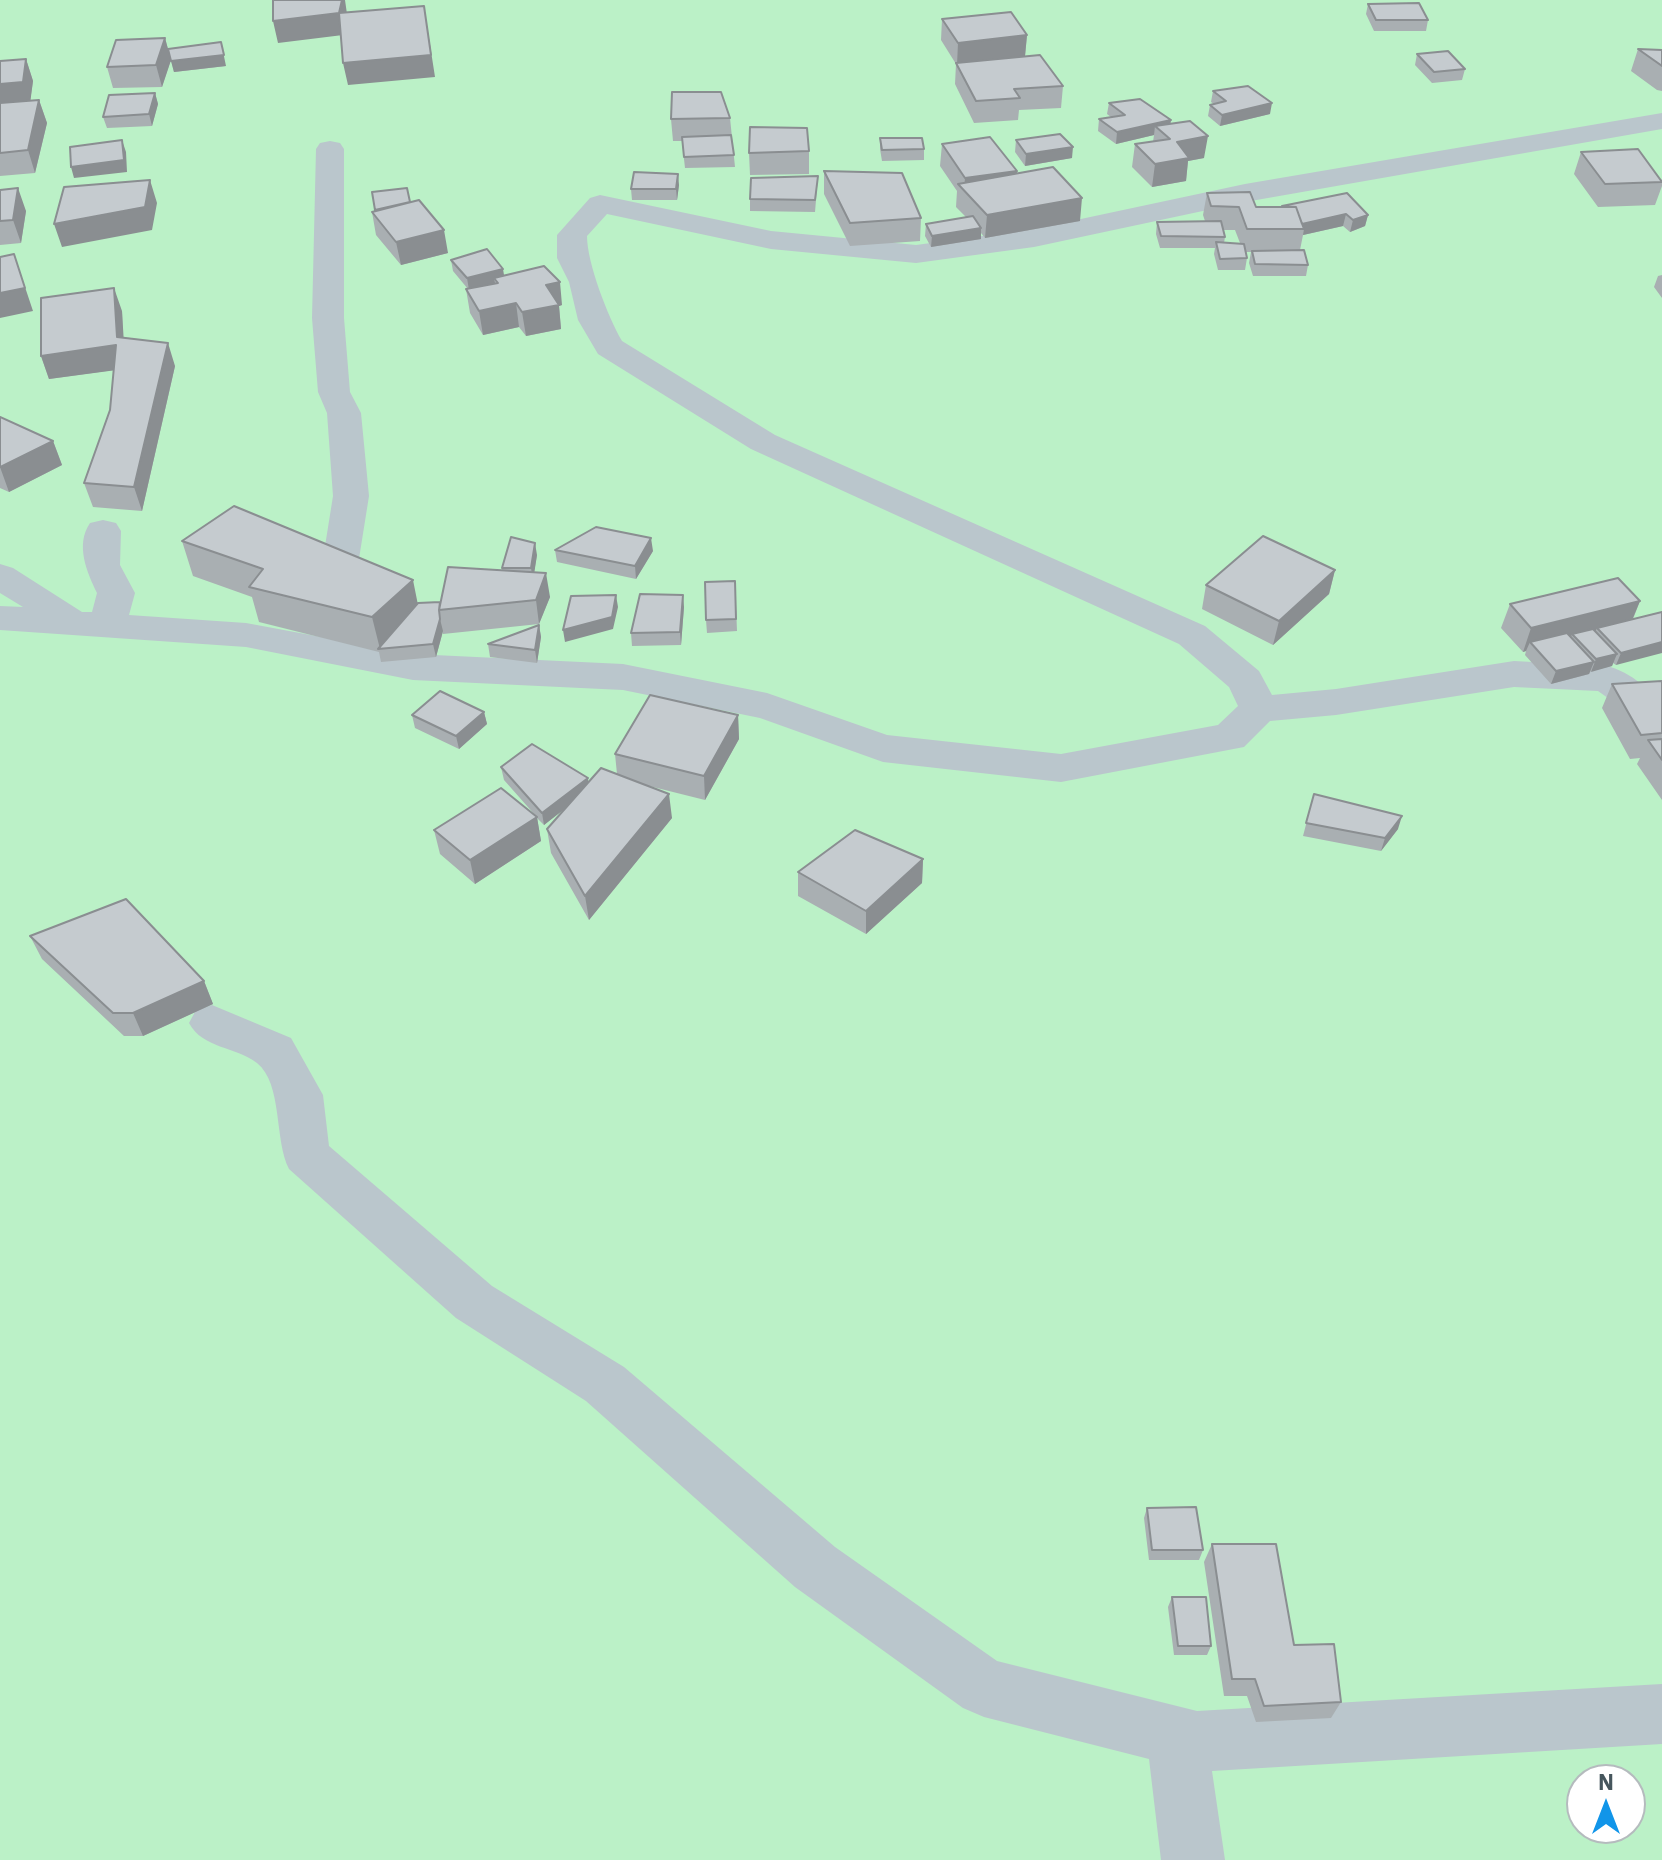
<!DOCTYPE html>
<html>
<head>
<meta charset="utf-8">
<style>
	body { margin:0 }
	#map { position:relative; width:1662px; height:1860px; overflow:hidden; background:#f1efef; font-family:"IBM Plex Sans",sans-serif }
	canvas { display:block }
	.north { position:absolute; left:1566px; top:1764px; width:80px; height:80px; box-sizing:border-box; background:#fff; border:2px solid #b5bbbe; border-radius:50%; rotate:0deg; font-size:22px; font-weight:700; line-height:32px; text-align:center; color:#46565d }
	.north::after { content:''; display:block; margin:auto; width:28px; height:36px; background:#1195e9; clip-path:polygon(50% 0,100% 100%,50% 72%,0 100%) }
</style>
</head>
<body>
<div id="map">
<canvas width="1662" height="1860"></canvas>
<div class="north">N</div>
</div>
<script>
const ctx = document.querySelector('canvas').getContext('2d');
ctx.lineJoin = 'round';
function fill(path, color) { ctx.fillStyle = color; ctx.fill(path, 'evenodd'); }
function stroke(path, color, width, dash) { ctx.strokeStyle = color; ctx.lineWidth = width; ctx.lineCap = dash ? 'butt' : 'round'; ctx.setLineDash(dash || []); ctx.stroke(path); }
const green = new Path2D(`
	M0,0H1662V1860H0ZM1582,1780H1630V1828H1582Z`);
const minor = new Path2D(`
	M1662,113V129L1245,202L1034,247L916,263L771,249L607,214L587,236C587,263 608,317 622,341L775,435L1205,626L1259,671L1272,695L1336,689L1514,661L1607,666C1630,672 1656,691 1662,716C1662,729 1662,747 1662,761L1648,757L1615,703L1598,691L1514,687L1336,715L1270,721L1244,747L1061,782L883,762L760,718L623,690L413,680L246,647L0,630V606L23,607L0,593V564L13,568L82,612H92L97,593C87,572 75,545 90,523L103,520L116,523L121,531L120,565L135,593L129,615L246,623L413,654L623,664L767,693L887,735L1061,754L1218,725L1238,706L1229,687L1179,644L751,449L598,354L578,320L569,282L557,258V235L590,198L600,195L771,231L916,245L1034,229L1245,184Z
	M330,141L340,143L344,149V318L350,392L361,413L369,496L358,565L364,609L358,617L345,621L332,617L326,609L322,565L333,496L327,413L318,392L312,318L316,149L320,143Z
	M212,1005L291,1038L323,1095L329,1146L492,1286L624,1367L835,1547L997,1661L1197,1711L1662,1684V1744L1212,1771L1225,1860H1161L1149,1759L984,1717L963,1708L795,1587L586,1401L456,1318L289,1169C274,1140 283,1084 257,1063C235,1046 203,1049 189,1023L196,1010Z`);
const wall = new Path2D(`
	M1368,4L1428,20L1426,31H1374L1366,14Z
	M942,19L1027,35L1025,56L1063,86L1061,108L1019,110L1018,120L974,123L955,84L956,64L941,40Z
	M165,38L168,49L226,66L174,72L171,60L162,87L113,88L107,67Z
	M1638,49L1662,50V91L1657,90L1631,71Z
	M1417,54L1465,69L1462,80L1432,83L1415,65Z
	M26,59L33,81L30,101L39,100L47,123L35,173L0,176V61Z
	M1213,91L1270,114L1220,126L1208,116L1210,105L1214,104L1211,102Z
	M155,93L158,104L152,126L107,128L103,117Z
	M1109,103L1171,120L1170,124L1204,158L1188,161L1186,181L1152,187L1132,167L1135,144L1153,142L1154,135L1116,144L1098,131L1099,119L1111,117L1107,114Z
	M730,118L735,167L685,168L682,141H673L671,119Z
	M880,138L924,149V160L882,161L880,149Z
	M1016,140L1072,158L1025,166L1015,152Z
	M942,144L1017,171V174L1080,221L985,238L981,233V239L931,247L925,236L926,224L966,217L956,207L957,191L940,166Z
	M809,151V174L750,175L749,153Z
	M1581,152L1662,180V186L1655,205L1598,207L1574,174Z
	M824,171L921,218L920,241L850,246L824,194Z
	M818,176L815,212L750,211V199Z
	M679,185L677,200H632L631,189Z
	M0,190L26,211L21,243L0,245Z
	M1207,193L1256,207L1368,215L1365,226L1350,232L1343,226L1303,235L1300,250L1308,265L1306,276H1253L1249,263L1251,252H1246L1247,258L1245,270H1218L1214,254L1215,248H1160L1156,234L1157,222L1205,221L1203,215ZM1223,230H1235L1240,243H1224L1225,237Z
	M410,202L448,253L401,265L376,235L372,212Z
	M451,260L504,276L562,305L559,306L561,329L526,336L519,327L483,335L470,313L466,289H468L453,271Z
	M1662,275V298L1654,287L1658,276Z
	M122,311L123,338L175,366L142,511L93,507L84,483L110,410L114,370L49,379L41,356Z
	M0,417L53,441L62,465L9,492L0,488Z
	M182,541L418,603L440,602L502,570V568L537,555L534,572L550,597L539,624L443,634V631L436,657L381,662L379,652L259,622L252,597L193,576Z
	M555,550L653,551L636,579L557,562Z
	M1335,570L1329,594L1273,645L1202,609L1206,585Z
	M735,581L737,631L707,633L706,620Z
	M1640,601L1633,619L1662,612L1616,665L1613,663L1612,666L1591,671L1589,674L1551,684L1525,655L1526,651L1523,652L1501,628L1510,604Z
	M684,607L681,645L632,646L631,633Z
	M539,625L541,637L537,663L490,657L488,644Z
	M1662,681V800L1637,764L1640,758L1630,759L1602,708L1612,684Z
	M484,712L487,724L459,749L415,728L412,715Z
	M738,715L739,739L705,800L649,786L672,818L589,920L551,853L547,829L565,808L544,825L537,818L541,841L475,884L440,854L434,830L535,815L504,780L501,767L588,782L617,774L615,754Z
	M1314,794L1398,829L1381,851L1303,836Z
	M923,859L922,883L866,934L798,896V872Z
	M30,936L204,981L213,1004L143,1036H124L42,959Z
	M1147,1508L1203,1550L1199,1560H1149L1144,1518Z
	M1212,1544L1341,1702L1331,1718L1256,1722L1247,1696H1224L1204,1562Z
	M1172,1597L1211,1646L1207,1655H1174L1168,1607Z`);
const shadedWall = new Path2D(`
	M342,0H345L347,14L343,35L278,43L273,21Z
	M424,6L435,77L348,85L343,63Z
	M1027,35L1025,56L957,65L958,43Z
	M165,38L171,60L162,87L156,65Z
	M221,42L226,66L174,72L171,61Z
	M26,59L33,81L30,104L0,107V84Z
	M155,93L158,104L152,126L149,114Z
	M39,100L47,123L35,173L28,150Z
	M1272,103L1270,114L1220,126L1222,115Z
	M1171,120L1169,132L1155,126L1154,135L1116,144L1117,132Z
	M1208,136L1204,158L1188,161L1186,181L1152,187L1155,164L1177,142Z
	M122,140L126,152L127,172L74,178L71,167Z
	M1073,147L1072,158L1025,166L1026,154Z
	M1017,171L1015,194L964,191L965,178Z
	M678,174L679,185L677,200L676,189Z
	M150,180L157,203L152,230L62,247L54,224Z
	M18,188L26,211L21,243L13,220Z
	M1082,198L1080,221L985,238L987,215Z
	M1346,214L1343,226L1303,235L1304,229L1300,225Z
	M1368,215L1365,226L1350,232L1353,220Z
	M981,228V239L931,247L932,236Z
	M444,230L448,253L401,265L396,242Z
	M14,254L33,311L0,318V293Z
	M503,269L505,281L494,278L495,283L469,290L467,278Z
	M560,282L562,305L559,306L561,329L526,336L522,312L546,285Z
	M114,288L122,311L125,361L117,337Z
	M516,303L519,327L483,335L479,311Z
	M168,343L175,366L142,511L134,487Z
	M116,345L124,369L49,379L41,356Z
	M53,441L62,465L9,492L0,467Z
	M651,538L653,551L636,579L635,566Z
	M535,543L537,555L533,581L531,568Z
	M1335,570L1329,594L1273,645L1279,621Z
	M546,573L550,597L539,624L536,600Z
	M413,580L420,615L380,649L372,617Z
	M616,595L618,607L613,629L565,642L563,630Z
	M683,595L684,607L681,645L680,632Z
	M1640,601L1630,625L1597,628L1594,634H1572L1570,640L1530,642L1526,651L1523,652L1531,628Z
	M440,619L443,631L436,657L433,644Z
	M539,625L541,637L537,663L535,650Z
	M1662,642V653L1616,665L1621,653Z
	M1617,654L1612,666L1591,672L1596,659Z
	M1594,662L1589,674L1551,684L1556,671Z
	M484,712L487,724L459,749L456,736Z
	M738,715L739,739L705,800L704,776Z
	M588,778L589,790L544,825L542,813Z
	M669,794L672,818L589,920L585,896Z
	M1402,816L1398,829L1381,851L1385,838Z
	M537,817L541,841L475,884L470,860Z
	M923,859L922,883L866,934V911Z
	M204,981L213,1004L143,1036L133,1013Z`);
const building = new Path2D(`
	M273,0H342L339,13L273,21Z
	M1419,3L1428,20H1376L1368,4Z
	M424,6L431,55L343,63L339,13Z
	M1011,12L1027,35L958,43L942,19Z
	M165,38L156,65L107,67L116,40Z
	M221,42L224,55L171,61L168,49Z
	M1638,49L1662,50V66Z
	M1448,51L1465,69L1434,72L1417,54Z
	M1040,55L1063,86L1014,89L1020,98L976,101L956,63Z
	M26,59L23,82L0,84V61Z
	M1248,86L1272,103L1222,115L1210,105L1226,101L1213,91Z
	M672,92H721L730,118L671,119Z
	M155,93L149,114L103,117L109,95Z
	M1140,99L1171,120L1117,132L1099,119L1125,115L1109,103Z
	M39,100L28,150L0,153V103Z
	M1190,121L1208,136L1177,142L1189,158L1155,164L1135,144L1170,139L1155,126Z
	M750,127L807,128L809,151L749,153Z
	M1060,134L1073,147L1026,154L1016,140Z
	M731,135L734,155L684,157L682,137Z
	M990,137L1017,171L965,178L942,144Z
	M880,138H922L924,149L882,150Z
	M122,140L124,160L71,167L70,147Z
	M1638,149L1662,182L1605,184L1581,152Z
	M1053,167L1082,198L987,215L958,184Z
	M824,171L902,173L921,218L850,223Z
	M634,172L678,174L676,189H631Z
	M818,176L815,200L750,199L751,178Z
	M150,180L145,207L54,224L64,187Z
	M18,188L13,220L0,221V190Z
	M407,188L410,202L375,210L372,192Z
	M1250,192L1256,207H1296L1304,229H1247L1239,207L1211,206L1207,193Z
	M1347,193L1368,215L1353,220L1346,214L1302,224L1296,207L1282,206Z
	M419,200L444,230L396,242L372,212Z
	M973,216L981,228L932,236L926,224Z
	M1221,221L1225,237L1161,236L1157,222Z
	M1216,242L1244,244L1247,258L1220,259Z
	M487,249L503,269L467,278L451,260Z
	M1304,250L1308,265L1255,264L1252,251Z
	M14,254L25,288L0,293V257Z
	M544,266L560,282L546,285L559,305L522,312L516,303L479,311L466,289L498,283L494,278Z
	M114,288L117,337L168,343L134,487L84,483L110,410L116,345L41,356V298Z
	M0,417L53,441L0,467Z
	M234,506L413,580L372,617L249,587L263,569L182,541Z
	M596,527L651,538L635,566L555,550Z
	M1263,536L1335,570L1279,621L1206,585Z
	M511,537L535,543L531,568H502Z
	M448,567L546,573L536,600L439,610Z
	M1618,578L1640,601L1531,628L1510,604Z
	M735,581L736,619L706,620L705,582Z
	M640,594L683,595L680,632L631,633Z
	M616,595L612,617L563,630L571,596Z
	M440,602L439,610L440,619L433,644L378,649L418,603Z
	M1662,612V642L1621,653L1597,628Z
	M539,625L535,650L488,644Z
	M1593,629L1617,654L1596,659L1572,634Z
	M1567,633L1594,662L1556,671L1530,642Z
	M1662,681V733L1641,735L1612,684Z
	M440,691L484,712L456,736L412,715Z
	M650,695L738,715L704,776L615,754Z
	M1662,739V760L1648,740Z
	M532,744L588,778L542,813L501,767Z
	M601,768L669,794L585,896L547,829Z
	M501,788L537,817L470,860L434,830Z
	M1314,794L1402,816L1385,838L1306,823Z
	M855,830L923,859L866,911L798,872Z
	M126,899L204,981L133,1013H113L30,936Z
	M1196,1507L1203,1550H1152L1147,1508Z
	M1212,1544H1276L1294,1645L1334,1644L1341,1702L1264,1706L1255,1679H1232Z
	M1172,1597H1206L1211,1646H1178Z`);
fill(green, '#bbf1c7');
fill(minor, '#bac6cc');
fill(wall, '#a9afb2');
fill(shadedWall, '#8a8e91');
fill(building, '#c5cbcf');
stroke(building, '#8a8e91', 2);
</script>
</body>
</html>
